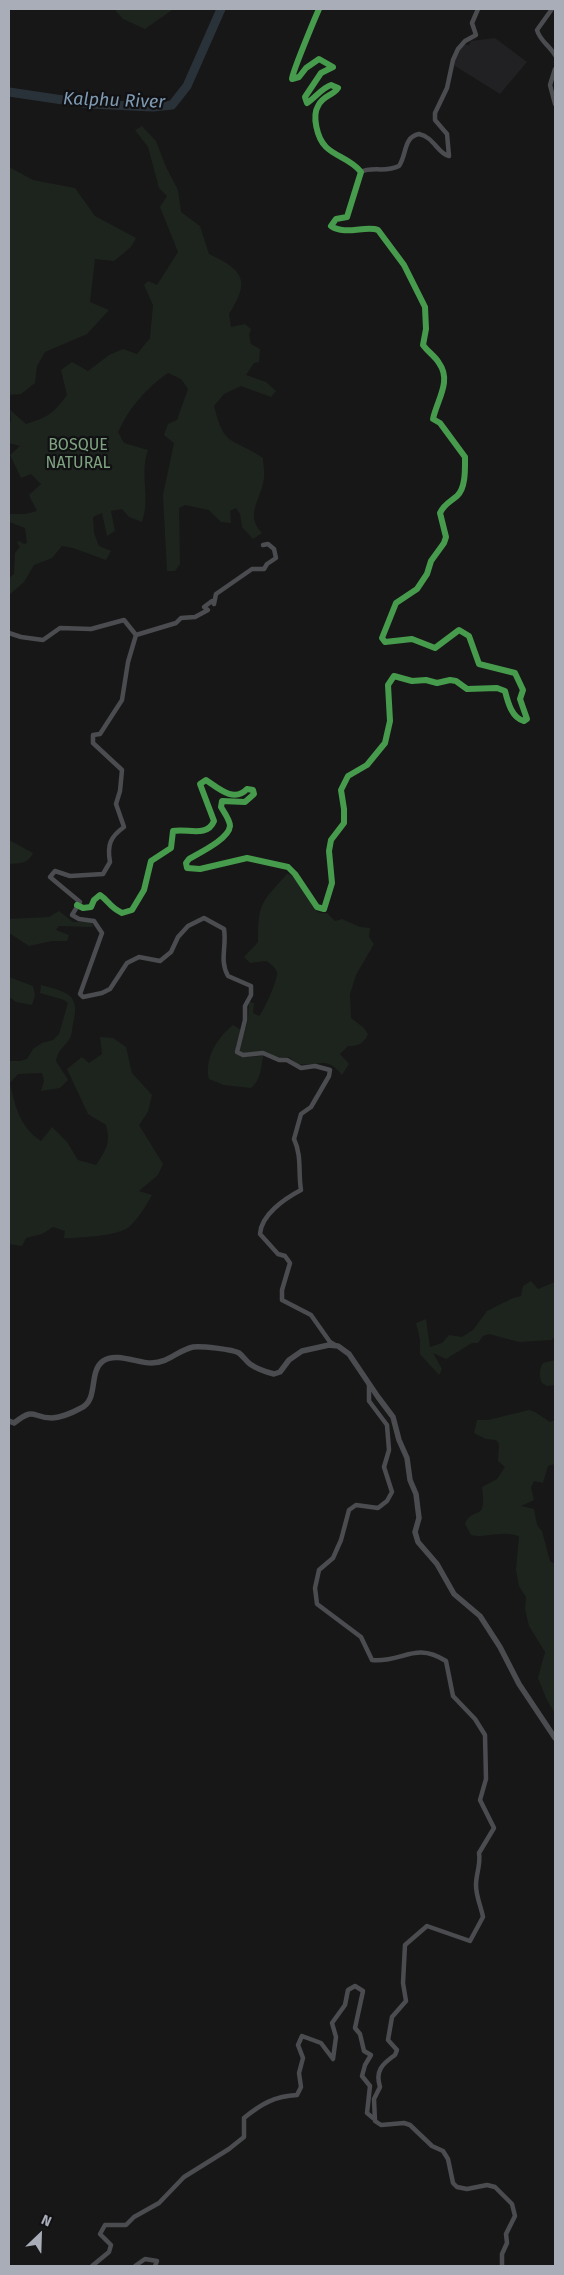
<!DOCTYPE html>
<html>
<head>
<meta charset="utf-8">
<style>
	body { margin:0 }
	#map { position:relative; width:564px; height:2275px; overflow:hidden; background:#171717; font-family:"Fira Sans",sans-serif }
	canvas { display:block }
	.frame { position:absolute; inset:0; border:10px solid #a8adb8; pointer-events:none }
	.north { position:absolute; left:15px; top:2210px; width:50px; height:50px; -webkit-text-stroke:4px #111113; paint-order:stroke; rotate:24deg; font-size:14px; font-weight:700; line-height:20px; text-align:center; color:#a8adb8 }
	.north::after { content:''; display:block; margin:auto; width:18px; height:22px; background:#a8adb8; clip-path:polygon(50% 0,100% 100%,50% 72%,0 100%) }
</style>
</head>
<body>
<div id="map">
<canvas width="564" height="2275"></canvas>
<div class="frame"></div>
<div class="north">N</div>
</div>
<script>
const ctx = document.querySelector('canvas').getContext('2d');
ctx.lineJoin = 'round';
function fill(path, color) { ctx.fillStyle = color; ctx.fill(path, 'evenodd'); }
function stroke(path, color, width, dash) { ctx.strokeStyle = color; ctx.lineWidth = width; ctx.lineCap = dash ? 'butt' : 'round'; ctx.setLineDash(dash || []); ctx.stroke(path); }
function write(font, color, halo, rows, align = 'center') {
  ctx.font = font + ' "Fira Sans",sans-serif'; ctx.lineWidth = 4.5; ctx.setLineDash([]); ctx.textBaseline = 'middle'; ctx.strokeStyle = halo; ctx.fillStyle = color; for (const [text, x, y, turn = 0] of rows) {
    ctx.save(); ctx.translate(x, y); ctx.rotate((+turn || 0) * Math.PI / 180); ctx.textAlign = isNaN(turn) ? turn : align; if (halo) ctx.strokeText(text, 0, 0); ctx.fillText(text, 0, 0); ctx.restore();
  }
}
const built = new Path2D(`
	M495,38L527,62L500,94L455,66L453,62L463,45H469L471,41Z`);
const green = new Path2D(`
	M114,9H183L172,10L145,29L123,19Z
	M142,126L156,141L166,167L178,190L181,212L200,226L209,254C243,270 251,280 229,314L231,327L245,324L251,329L249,335L251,344L260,349L259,362L254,363L246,375L266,382L276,391L271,397L241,386L224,394L214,406C225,449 231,436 263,458C263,464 265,471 264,478C262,498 244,515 262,533L253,539L242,527L240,514L236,508L230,511L231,523L221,522L209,510L185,505L179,508L180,564L175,571H167L163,495L174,443L164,435L168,424L177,420L188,389L181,379L168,373C146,388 129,408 118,432L124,443L148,450C139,474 151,497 142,522L129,517L122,509L111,511L115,531L107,536L102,513L93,517L94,533L99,546L111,551L106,560L73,548L62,546L52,558L34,565L24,582L9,595V578L14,574L15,553L20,547L17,543L19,541L24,544L27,543L25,528L9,522V514H25L37,511L29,495L41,484L31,474L21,478L10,455L20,446L9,443V422L11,421L10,410L26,424C48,417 53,414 67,395L61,370L72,362L88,371L109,355L123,349L137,354L150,338L153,305L144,285L148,281L157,285L178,252L160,207L167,196L159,188L148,147L135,130Z
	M9,167L33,180L75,188L95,216L136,238L131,247L114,261L95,259L90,302L109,310L87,334L45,352L37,366L35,383L21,394L9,395Z
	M9,840L33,853C28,864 20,863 9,864Z
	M287,874C319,879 302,916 327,913L335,921L342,919L360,927L370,928L369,937L374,944L356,975L350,994L351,1018L364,1028L368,1034C363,1044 359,1046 348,1046L340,1054L349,1064L342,1075C326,1055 319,1067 298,1064L289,1057L278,1058L264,1052L242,1053L239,1049L248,1020L249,1002L254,1003L253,1013L259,1016C264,1011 279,977 277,972C275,967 271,964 266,961L250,963L244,957L258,942C258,903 261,903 287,874Z
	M59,911L73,922H92L93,927L59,926L56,930L69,935L67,941H52L29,946L9,933V919L49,917Z
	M9,977L33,986L35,995L32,1005L16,1002L9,997Z
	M41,985C66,992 81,993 73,1024C72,1028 72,1035 70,1038C64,1048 58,1049 56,1061L68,1080L60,1088L41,1091L44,1081L42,1073L18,1074L10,1083C15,1107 20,1127 41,1141L52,1127L67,1142L78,1160L96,1165C106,1150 111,1143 106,1125L88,1114L67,1069L82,1057L89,1063L102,1054L100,1037L113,1038L126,1047L132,1073L152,1095L148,1112L139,1125L163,1164L158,1175L139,1191L152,1195C147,1204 136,1223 126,1229C112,1236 80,1238 64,1238L65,1231L53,1227L42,1234L26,1238L22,1246L9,1244V1061H20L27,1059L33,1049L42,1043L53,1040L59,1034L68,1003L64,1000L40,993Z
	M233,1025L241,1030L236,1046V1053L242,1057L263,1056C261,1068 261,1080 251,1088L224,1085L209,1079C204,1059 217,1038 233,1025Z
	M531,1281L538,1289L555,1282V1337L551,1340L519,1342L489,1334L483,1336L478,1343H472L446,1359L433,1353L442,1369L439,1375L420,1354V1340L416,1323L426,1319L430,1347L442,1343L449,1335L462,1337L473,1330L487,1311L513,1298L521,1296L523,1286Z
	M555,1360V1385L547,1386L542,1383C539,1377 539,1369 543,1363Z
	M529,1410L535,1412L550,1422L555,1420V1464L548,1466L543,1483L534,1481L531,1487L534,1500L521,1506L534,1509L537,1525L542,1531L550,1561L555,1564V1714L546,1698L538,1678L545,1652L529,1626L525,1609L526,1597L519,1586L516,1570L519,1536C498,1530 487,1539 471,1535L465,1524C474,1504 487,1525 482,1487L497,1479L505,1467L498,1461L499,1444L496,1440L486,1439L474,1433L477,1420H488Z`);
const river = new Path2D(`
	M9,92L90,104L153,107L172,105L187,86L221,9`);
const minor = new Path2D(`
	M552,9L537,30C540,41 549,45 555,55
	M555,69L550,85L555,104
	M361,172C371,166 386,173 399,166C407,155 403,137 419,134C434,137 438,154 449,156L447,134L435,120V113L447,88L453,60L458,49L465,41L476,35L472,23L478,9
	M263,545L268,544L274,549L276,558L267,564L264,569H252L216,594L214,604L212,601L204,607L208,610L195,617L181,618L176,623L136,635L128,662L122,700L100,734L93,735V743L122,770L120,791L116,804L124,827C110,837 107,845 110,862L103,874L70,876L55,871L50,877L80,902L72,915L79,919L94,921L102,933L80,994L83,997L102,993L110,989L127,963L139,957L160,961L171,952L178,937L188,926L204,918L224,929C227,946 219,960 228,976L251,986V995L245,1006V1020L237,1052L243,1055L263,1053L279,1060H287L301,1068L315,1066L330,1070L329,1076L311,1107L301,1114L294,1139C302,1156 298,1172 301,1190C284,1199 261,1215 260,1234L278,1254L285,1256L290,1263L282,1290V1300L311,1315L330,1342L335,1345
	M9,633L21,637L43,640L60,628L91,629L124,620L136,635
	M77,905L83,908L91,907L94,900L100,895C109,901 109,907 122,913L132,910L144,890L151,861L171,848L173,831C187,828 207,838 214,821L200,784L206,780C218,788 234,803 247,789L253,790L254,794L245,802L222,801L221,807C224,812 230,820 230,826C229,839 199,853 189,859L186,863L187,868L200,869L247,858L288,867L295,874L317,907L324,909L332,883L329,851L331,840L344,823V809L341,790L348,776L367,765L385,743L390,721L388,685L394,676L412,681L426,680L437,683L450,680L456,681L467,689L497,688L505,691C508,703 512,718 524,721L527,719L520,699L523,690L515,673L479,664L469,636L459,630L435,648L412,639L385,642L382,638L396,603L417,589L427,574L431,561L444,543L446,537L440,513C444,504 450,502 457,496C466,488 465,468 465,457L440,423L433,419C437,400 452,381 439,363C435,356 428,352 423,345L426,329L425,307L404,265L378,230C366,225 345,236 331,226L336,219L347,217L361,172C351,159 336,157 326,147C317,138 312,116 318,106C323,95 333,96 338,88L331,85C322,88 315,98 307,103L305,97L321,73L333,67L319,59L306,68L299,77L292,79C292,73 315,18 319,9
	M369,1384V1401L387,1425L389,1450L384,1467L392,1492L387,1501L378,1508L356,1505L349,1510L341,1540L333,1558L319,1570L315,1588L317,1604L361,1637L372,1660C403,1663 414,1641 446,1661L453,1696L475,1719L485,1735L486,1779L480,1800L494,1828L479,1853C481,1864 476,1874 476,1885C476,1897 481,1906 483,1917L470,1941L427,1926L405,1945L403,1983L406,2001L392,2017L388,2040L397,2050L395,2055C382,2064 375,2071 380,2087L374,2099L375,2121L381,2125L404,2123L410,2125L432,2146L443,2151L448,2159L453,2183L457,2187L467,2189L487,2185L495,2187L512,2204L515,2216L506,2234L507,2243L502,2254V2266
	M92,2266L109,2252L111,2245L100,2234L105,2225H126L134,2217L159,2203L184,2177L229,2149L244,2137V2118C261,2104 275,2096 297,2095L301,2087L299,2073L303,2058L298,2045L302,2036L321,2043L333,2059L336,2037L332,2023L345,2005L348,1990L355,1986L363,1991L355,2028L360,2034L364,2051L371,2055L365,2065L362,2076L370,2086L367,2113L373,2118
	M135,2266L145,2259L157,2261L155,2266`);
const tertiary = new Path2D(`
	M9,1421L14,1423C36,1406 31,1418 52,1418C63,1417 72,1413 81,1408C99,1400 88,1372 103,1361C116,1352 137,1363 151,1363C169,1363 178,1350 193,1347C201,1346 232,1349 239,1353C243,1356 246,1361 250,1364C257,1369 266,1372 274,1374L280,1372L289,1360L302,1351L329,1345L338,1346L349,1354L378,1397L393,1417L399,1440L407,1458L410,1480L416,1494L419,1518L415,1532L418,1542L437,1564L454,1594L480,1616L500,1647L519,1684L555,1738`);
const cycleway = new Path2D(`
	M77,905L83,908L91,907L94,900L100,895C109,901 109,907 122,913L132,910L144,890L151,861L171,848L173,831C187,828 207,838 214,821L200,784L206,780C218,788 234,803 247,789L253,790L254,794L245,802L222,801L221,807C224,812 230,820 230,826C229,839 199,853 189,859L186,863L187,868L200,869L247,858L288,867L295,874L317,907L324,909L332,883L329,851L331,840L344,823V809L341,790L348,776L367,765L385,743L390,721L388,685L394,676L412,681L426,680L437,683L450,680L456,681L467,689L497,688L505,691C508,703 512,718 524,721L527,719L520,699L523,690L515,673L479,664L469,636L459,630L435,648L412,639L385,642L382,638L396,603L417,589L427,574L431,561L444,543L446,537L440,513C444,504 450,502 457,496C466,488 465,468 465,457L440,423L433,419C437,400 452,381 439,363C435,356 428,352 423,345L426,329L425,307L404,265L378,230C366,225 345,236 331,226L336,219L347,217L361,172C351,159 336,157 326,147C317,138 312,116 318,106C323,95 333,96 338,88L331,85C322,88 315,98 307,103L305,97L321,73L333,67L319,59L306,68L299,77L292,79C292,73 315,18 319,9`);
const parkNames = [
	["BOSQUE",78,446],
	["NATURAL",78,464]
];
const waterNames = [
	["Kalphu River",114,101,2]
];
fill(built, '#212123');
fill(green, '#1d241e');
stroke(river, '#2a3239', 9);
stroke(minor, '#4b4c50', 4.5);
stroke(tertiary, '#4b4c50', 5.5);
stroke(cycleway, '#469c4c', 6);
write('16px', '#7fa381', '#111113', parkNames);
write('italic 18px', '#7f9bb3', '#111113', waterNames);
</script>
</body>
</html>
